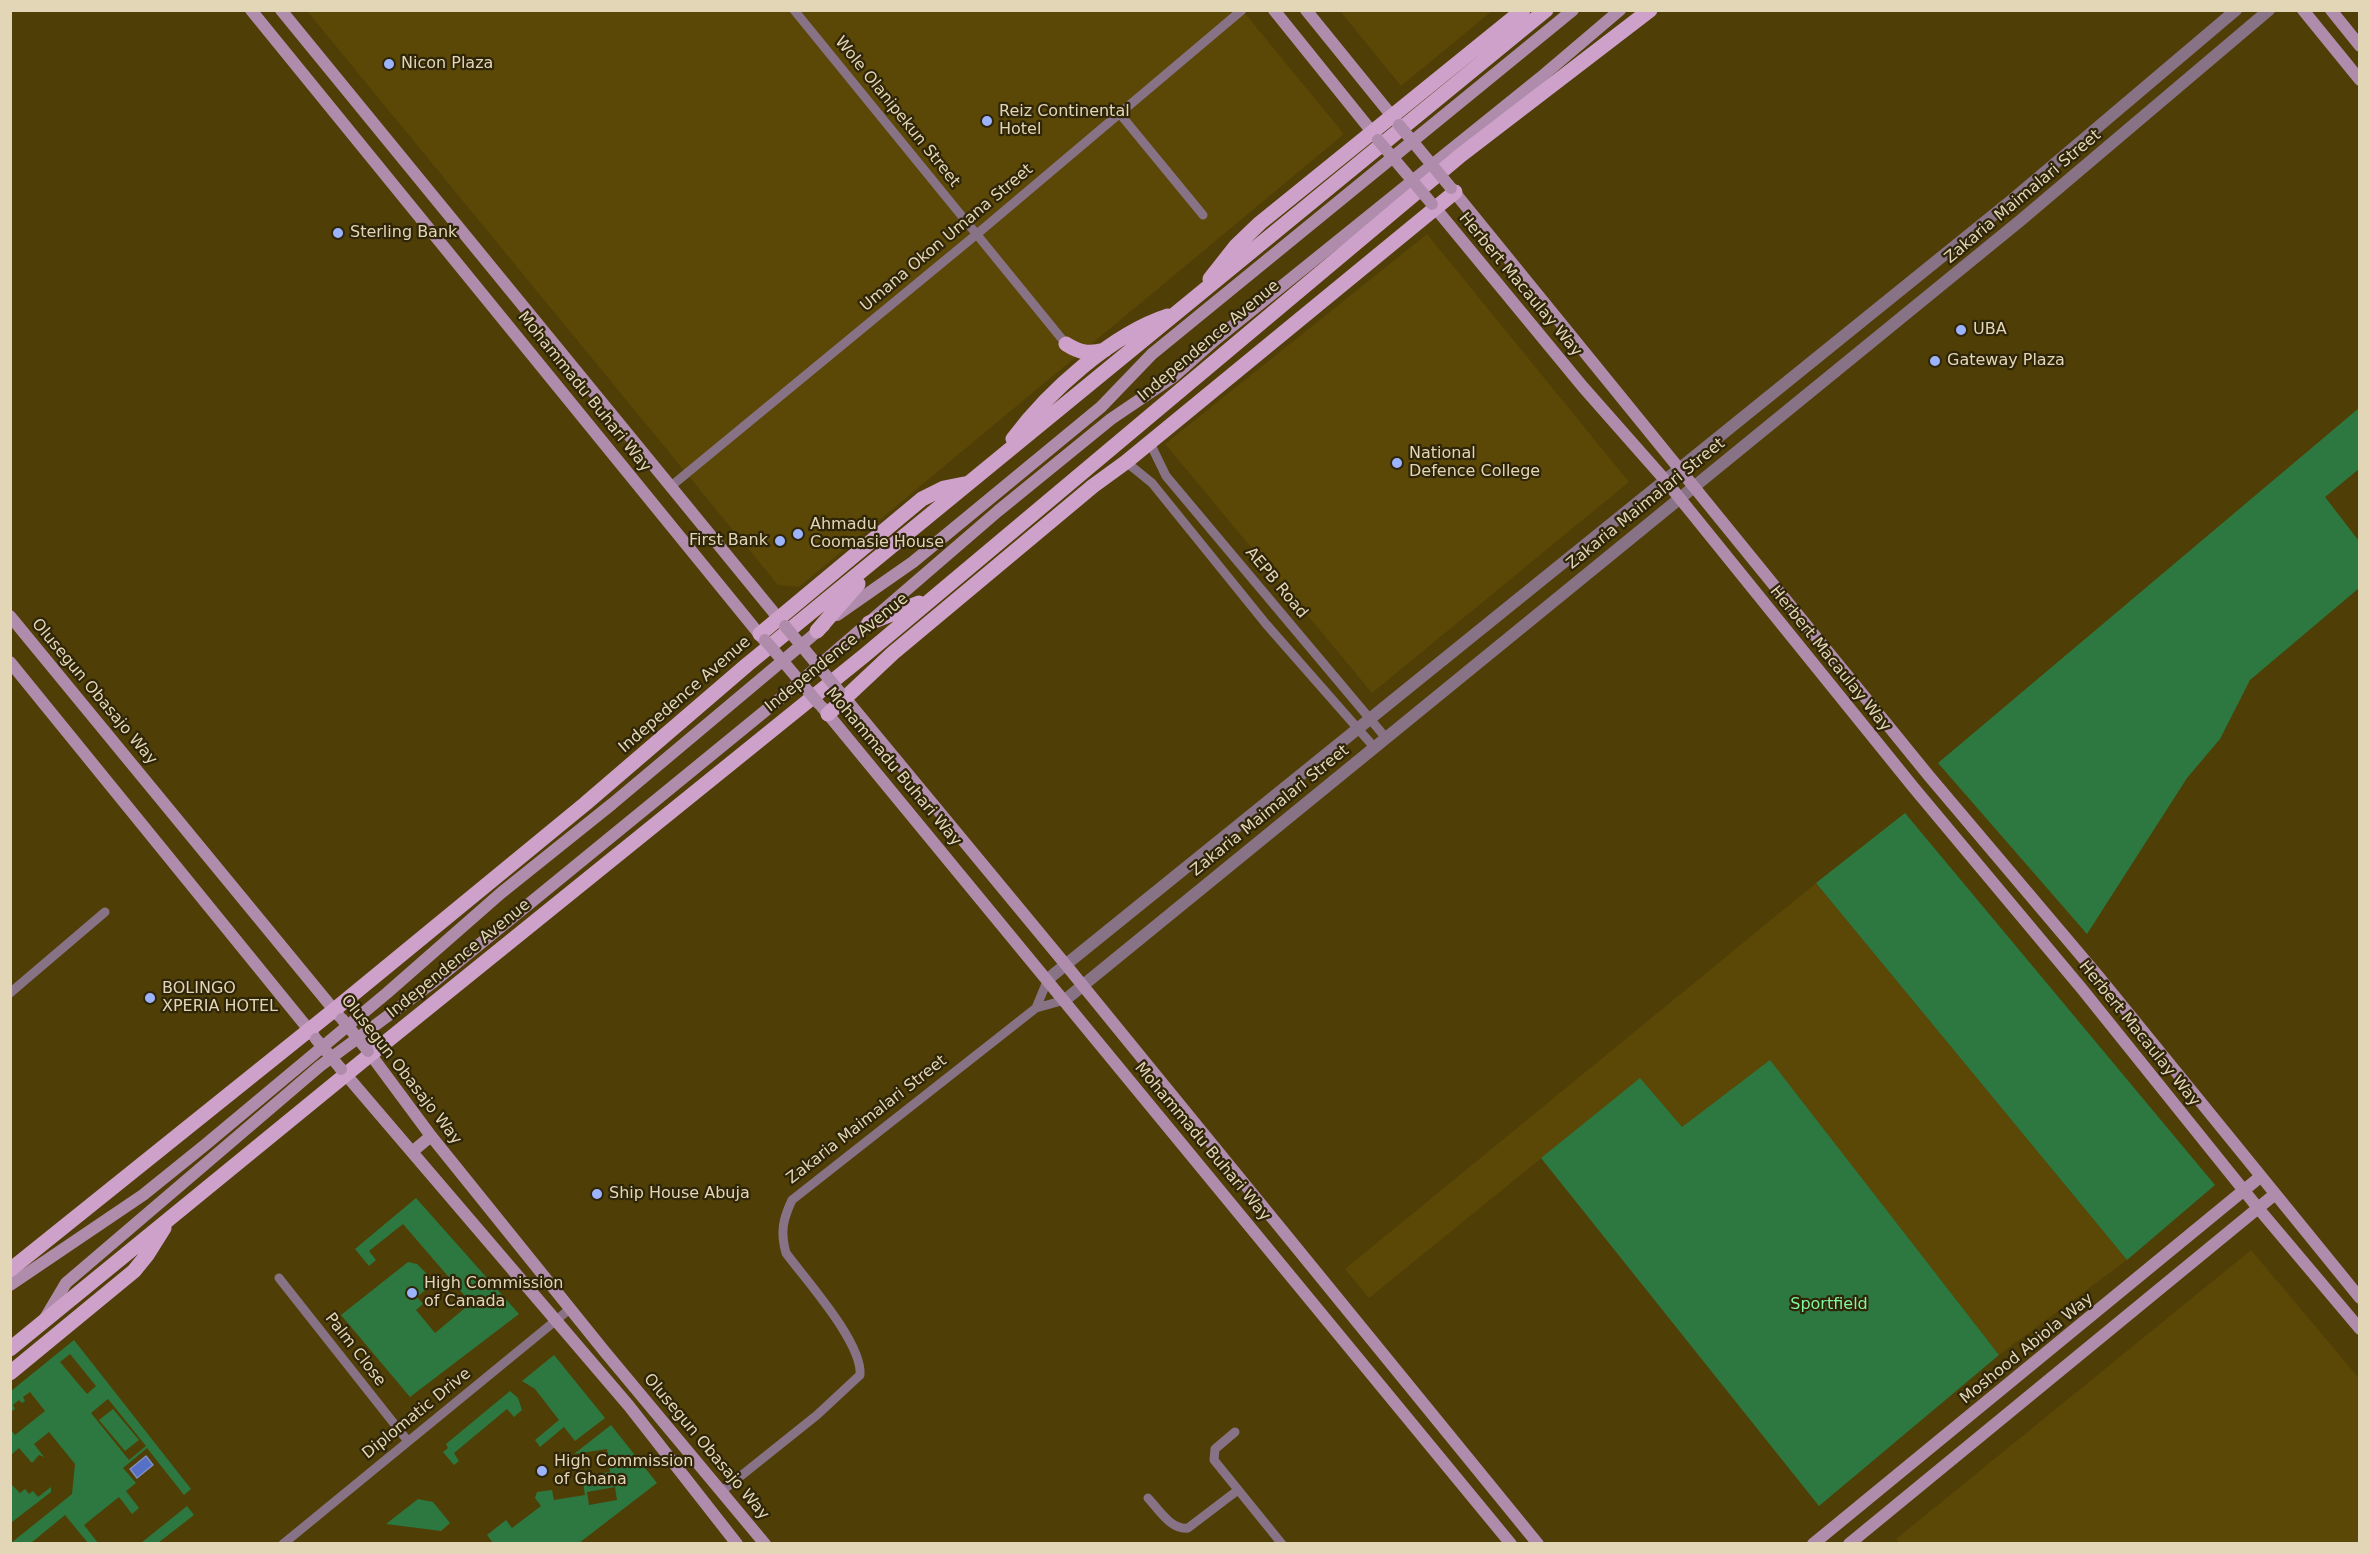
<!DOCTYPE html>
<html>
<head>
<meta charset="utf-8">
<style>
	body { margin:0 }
	#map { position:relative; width:2370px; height:1554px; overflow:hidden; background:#4f3e05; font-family:"DejaVu Sans",sans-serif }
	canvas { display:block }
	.frame { position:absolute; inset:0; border:12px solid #e3d6b6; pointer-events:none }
</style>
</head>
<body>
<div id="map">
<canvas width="2370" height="1554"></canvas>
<div class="frame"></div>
</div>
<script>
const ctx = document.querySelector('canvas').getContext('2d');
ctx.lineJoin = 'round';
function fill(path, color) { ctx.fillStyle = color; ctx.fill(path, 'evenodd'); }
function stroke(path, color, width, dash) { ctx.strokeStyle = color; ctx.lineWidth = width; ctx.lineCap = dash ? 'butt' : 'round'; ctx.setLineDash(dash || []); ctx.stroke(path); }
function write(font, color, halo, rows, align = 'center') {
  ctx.font = font + ' "DejaVu Sans",sans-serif'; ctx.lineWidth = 4.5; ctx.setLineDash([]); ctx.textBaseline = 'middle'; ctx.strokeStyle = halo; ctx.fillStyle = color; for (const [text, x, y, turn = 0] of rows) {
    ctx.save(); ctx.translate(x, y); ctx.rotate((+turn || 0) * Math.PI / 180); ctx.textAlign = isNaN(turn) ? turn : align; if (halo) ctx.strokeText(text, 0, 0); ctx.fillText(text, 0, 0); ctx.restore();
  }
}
const built = new Path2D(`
	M307,11H1243L1344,134L799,587L778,585Z
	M1340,11H1492L1401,86Z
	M1427,234L1629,482L1372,693L1165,444Z
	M1816,883L2127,1260L1999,1355L1770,1061L1682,1127L1639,1079L1369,1298L1345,1269Z
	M2251,1250L2359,1378V1543H1899L1896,1539Z`);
const green = new Path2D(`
	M2359,408V469L2325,497L2359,541V588L2250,680L2220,739L2187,778L2087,934L1938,763Z
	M1905,813L2215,1185L2127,1260L1816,883Z
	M1770,1060L1999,1355L1819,1506L1541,1158L1640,1078L1682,1127Z
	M416,1198L519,1314L410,1397L341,1315L408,1262L417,1264L435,1282L417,1297L423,1304L416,1310L435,1333L471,1303L403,1224L369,1251L376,1260L369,1266L355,1249Z
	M74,1340L191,1489L184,1495L147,1448L123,1468L136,1483L126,1491L139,1508L132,1514L119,1497L84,1525L98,1543H88L65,1515L31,1543H11L72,1494L75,1464L49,1432L34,1444L44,1457L39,1455L32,1463L19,1448L11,1455V1430L15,1435L45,1411L30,1392L23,1397L25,1401L22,1403L19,1400L13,1405L15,1409L12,1411L11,1391ZM70,1354L96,1386L87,1394L60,1362ZM108,1399L146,1446L129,1460L91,1413Z
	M554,1355L605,1418L575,1441L564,1427L540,1447L535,1440L559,1420L535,1389L522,1381Z
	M510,1391L518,1398L522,1410L514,1417L507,1409L454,1453L459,1461L454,1465L443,1452L448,1448L446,1444Z
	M113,1409L139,1440L125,1451L99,1420Z
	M611,1425L657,1483L579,1543H493L487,1535L506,1520L512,1528L541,1506L535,1498L537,1492L552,1490L554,1500L585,1495L582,1476L610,1472L607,1449L574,1454ZM615,1487L617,1500L589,1505L587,1492Z
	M10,1483L20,1493L25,1489L29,1494L33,1491L38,1497L51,1487V1492L12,1522Z
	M418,1499L433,1502L450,1523L441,1531L386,1524Z
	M187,1506L194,1515L158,1543H141Z`);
const water = new Path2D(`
	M146,1456L153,1465L137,1478L130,1469Z`);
const minor = new Path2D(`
	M794,10L1066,344
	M1120,114L1203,215
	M1150,443L1166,476L1386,738
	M1126,462L1152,483L1266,624L1374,747
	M670,487L977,234L1242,10
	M10,993L105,912
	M1036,1008L1048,979
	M279,1278L407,1440
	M1235,1432L1215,1449L1214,1460L1282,1544
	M722,1491L817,1415L860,1375C863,1343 805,1279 786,1253C780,1232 783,1219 792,1200L1036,1008L1065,1000
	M1148,1498C1159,1510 1171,1530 1188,1528L1238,1490
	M283,1544L571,1308`);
const tertiary = new Path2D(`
	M1048,979L2007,204L2236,10
	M1065,1000L2021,220L2269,10`);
const secondary = new Path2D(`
	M251,10L764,640
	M281,10L784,625
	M1274,10L1377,138
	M1306,10L1396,121
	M2303,10L2360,80
	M2331,10L2360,46
	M1451,188L1929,776L2099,977L2360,1298
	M1432,204L1583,387L1665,480L1914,788L2082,989L2258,1208L2360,1329
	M837,615L913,562L1101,407L1152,354L1573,10
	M10,616L339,1016
	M10,662L314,1036
	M841,693L1066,965L1538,1544
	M822,707L1511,1544
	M368,1051L431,1136L605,1352L765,1544
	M341,1069L629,1406L737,1544
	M412,1152L431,1136
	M10,1285L143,1195L205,1145L387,993L501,893L612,804L824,626
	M44,1320L66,1283L320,1066L431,984L787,693L998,511L1111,419L1173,377L1215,340L1540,78L1620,10
	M1813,1544L2260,1177
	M1849,1544L2274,1195`);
const primary = new Path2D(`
	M1210,279L1236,246L1260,223L1523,10
	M1066,344C1080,353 1089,354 1105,350
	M1013,439C1048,392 1112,334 1168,316
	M869,623L919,603
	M817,631L858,584
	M760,634L922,499L944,488L964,484
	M828,714L893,653L1093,486L1126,462L1455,192
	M10,1270L334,1010L585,804L748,664L1546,10
	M10,1349L371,1054L865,655L1461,155L1650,10
	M10,1373L134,1271L147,1255L164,1228`);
const secondaryBridge = new Path2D(`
	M1399,125L1451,188
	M1378,140L1432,204
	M785,626L839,691
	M765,640L819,704
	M342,1019L368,1051
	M316,1039L341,1069`);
const markers = [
	[389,64,6,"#9cb4fd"],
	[987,121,6,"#9cb4fd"],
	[338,233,6,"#9cb4fd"],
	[1961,330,6,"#9cb4fd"],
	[1935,361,6,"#9cb4fd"],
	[1397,463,6,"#9cb4fd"],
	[798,534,6,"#9cb4fd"],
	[780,541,6,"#9cb4fd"],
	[150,998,6,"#9cb4fd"],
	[597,1194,6,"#9cb4fd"],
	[412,1293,6,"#9cb4fd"],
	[542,1471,6,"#9cb4fd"]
];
const poiNames = [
	["Nicon Plaza",401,64],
	["Reiz Continental",999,112],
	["Hotel",999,130],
	["Sterling Bank",350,233],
	["UBA",1973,330],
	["Gateway Plaza",1947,361],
	["National",1409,454],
	["Defence College",1409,472],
	["Ahmadu",810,525],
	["Coomasie House",810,543],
	["First Bank",768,541,"right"],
	["BOLINGO",162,989],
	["XPERIA HOTEL",162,1007],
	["Ship House Abuja",609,1194],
	["High Commission",424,1284],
	["of Canada",424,1302],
	["High Commission",554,1462],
	["of Ghana",554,1480]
];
const streetNames = [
	["Wole Olanipekun Street",897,112,51],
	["Zakaria Maimalari Street",2023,197,-40],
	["Umana Okon Umana Street",947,238,-40],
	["Herbert Macaulay Way",1520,285,50],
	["Independence Avenue",1209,341,-40],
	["Mohammadu Buhari Way",584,392,51],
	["Zakaria Maimalari Street",1646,504,-39],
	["AEPB Road",1276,583,50],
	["Independence Avenue",837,653,-39],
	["Herbert Macaulay Way",1830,659,51],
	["Olusegun Obasajo Way",94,692,50],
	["Indepedence Avenue",685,695,-41],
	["Mohammadu Buhari Way",893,767,50],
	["Zakaria Maimalari Street",1270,811,-39],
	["Independence Avenue",459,959,-39],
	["Herbert Macaulay Way",2139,1034,51],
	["Olusegun Obasajo Way",401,1070,52],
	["Zakaria Maimalari Street",867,1120,-38],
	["Mohammadu Buhari Way",1202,1142,50],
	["Moshood Abiola Way",2027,1349,-39],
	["Palm Close",355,1350,52],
	["Diplomatic Drive",417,1414,-39],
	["Olusegun Obasajo Way",706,1447,50]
];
const parkNames = [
	["Sportfield",1829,1305]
];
fill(built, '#5b4706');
fill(green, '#2d7841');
fill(water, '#5770c7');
stroke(water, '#818fc2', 1.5);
stroke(minor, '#887286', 9);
stroke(tertiary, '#887286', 12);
stroke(secondary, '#b08cac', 12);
stroke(primary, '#cea1ca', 15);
stroke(secondaryBridge, '#b08cac', 12);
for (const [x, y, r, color] of markers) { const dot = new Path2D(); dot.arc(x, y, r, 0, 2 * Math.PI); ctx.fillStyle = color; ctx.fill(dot); stroke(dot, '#2f2509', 2); }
write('16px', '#e3d6b6', '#2f2509', poiNames, 'left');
write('16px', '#e3d6b6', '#2f2509', streetNames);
write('16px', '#81f89c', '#2f2509', parkNames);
</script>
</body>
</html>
